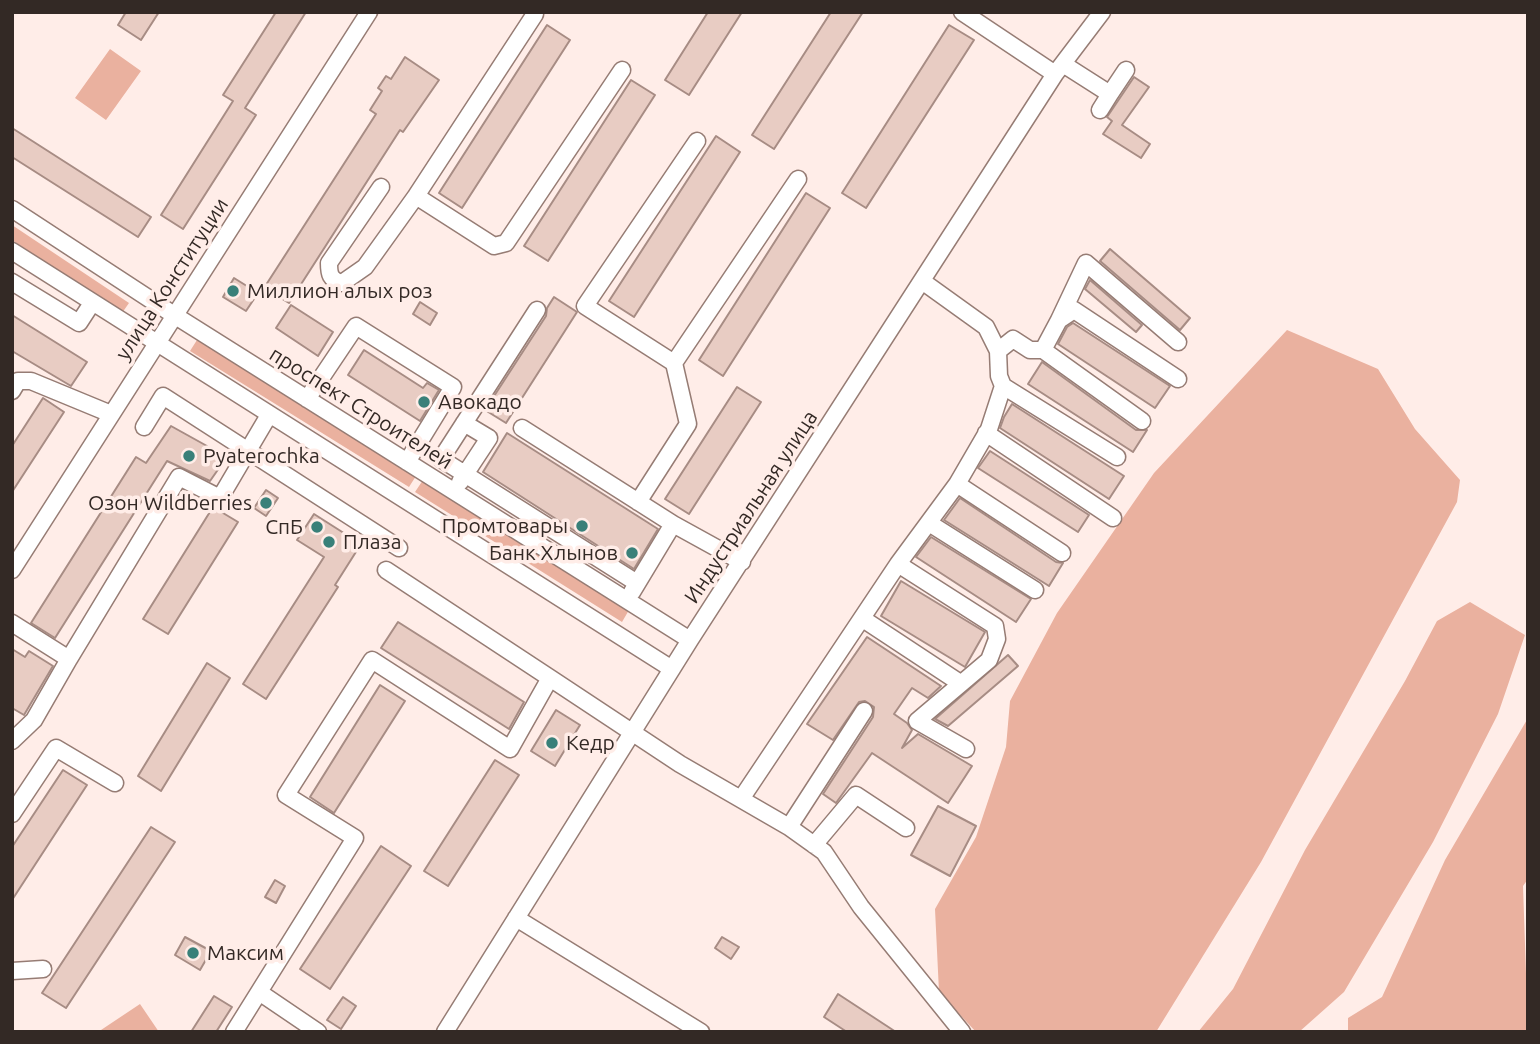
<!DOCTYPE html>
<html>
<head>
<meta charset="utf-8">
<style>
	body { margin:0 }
	#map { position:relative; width:1540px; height:1044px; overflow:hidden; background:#ffede8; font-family:Ubuntu,sans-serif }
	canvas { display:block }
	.frame { position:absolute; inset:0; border:14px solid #332925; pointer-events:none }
</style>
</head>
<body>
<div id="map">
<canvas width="1540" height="1044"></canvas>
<div class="frame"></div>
</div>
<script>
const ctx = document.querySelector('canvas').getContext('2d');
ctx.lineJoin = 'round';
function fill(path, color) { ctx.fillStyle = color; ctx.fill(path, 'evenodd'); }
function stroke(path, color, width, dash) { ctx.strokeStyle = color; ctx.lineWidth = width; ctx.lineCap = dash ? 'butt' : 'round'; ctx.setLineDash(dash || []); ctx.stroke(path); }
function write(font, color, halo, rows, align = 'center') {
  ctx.font = font + ' Ubuntu,sans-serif'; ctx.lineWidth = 7; ctx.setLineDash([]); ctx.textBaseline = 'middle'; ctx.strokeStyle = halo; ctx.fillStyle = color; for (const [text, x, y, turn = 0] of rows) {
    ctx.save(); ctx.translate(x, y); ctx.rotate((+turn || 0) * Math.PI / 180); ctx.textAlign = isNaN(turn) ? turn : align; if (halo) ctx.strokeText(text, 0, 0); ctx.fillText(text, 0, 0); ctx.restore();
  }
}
const green = new Path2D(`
	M110,49L141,71L106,120L75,98Z
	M12,225L129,303L122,313L12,240Z
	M1287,330L1378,369L1415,429L1460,480L1457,502L1261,862L1156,1032H976L939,992L935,909L976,837L1006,747L1010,701L1057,613L1154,473Z
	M197,340L416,476L409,487L190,351Z
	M423,480L629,610L622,622L415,492Z
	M1470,602L1525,635L1498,714L1433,842L1344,992L1299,1032H1198L1233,989L1305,850L1405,681L1437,621Z
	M1528,718V879L1523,886L1528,1032H1348V1018L1382,997L1445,860Z
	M140,1004L159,1032H98Z`);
const building = new Path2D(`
	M126,12H159L141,40L118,25Z
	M276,12H306L245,108L256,115L183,229L161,215L233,101L223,95Z
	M708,12H742L689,95L665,80Z
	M831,12H863L774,149L752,135Z
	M547,25L570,40L462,208L439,193Z
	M949,25L974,40L866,208L842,193Z
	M405,57L439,80L403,132L400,130L289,303L264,288L376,114L370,110L382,91L378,88L386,76L391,79Z
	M1134,77L1149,87L1122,125L1150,144L1141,158L1103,134L1112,121L1107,117Z
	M631,80L655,95L548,261L524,246Z
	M12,128L151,217L138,237L12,157Z
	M716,136L740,152L634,317L609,301Z
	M806,193L830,208L723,376L699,360Z
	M1110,249L1190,318L1180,330L1100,261Z
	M234,278L258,293L246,311L223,297Z
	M1090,280L1142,325L1136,332L1085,289Z
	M554,297L577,312L506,423L485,410L546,316L547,308Z
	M420,302L437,313L430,325L413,314Z
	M291,305L333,332L318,356L276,328Z
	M12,315L87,362L71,386L12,351Z
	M1073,323L1170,386L1155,408L1058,344L1067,327Z
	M364,350L423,388L427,383L439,390L420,421L348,375Z
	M1042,362L1136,430H1147L1133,452L1028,384Z
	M737,387L761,402L689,514L665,499Z
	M43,398L64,412L12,492V446Z
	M1012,404L1124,476L1109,499L1000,428L1004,417Z
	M171,426L207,446L206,449L224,461L210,481L167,461L55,638L31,623L136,457L146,463Z
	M507,433L658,529L634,569L483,472Z
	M990,451L1089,515L1078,532L978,468Z
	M266,490L278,498L266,516L254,508Z
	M960,498L1056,562L1063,563L1049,586L944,520Z
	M213,507L238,522L168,634L143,619Z
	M314,514L361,544L335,585L338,587L266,699L243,684L324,557L297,540Z
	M931,537L1031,599L1016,622L916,557Z
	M901,581L985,632L965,667L881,616Z
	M398,622L524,702L509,729L381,648Z
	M867,637L941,686L928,698L912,688L894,714L907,723L912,730L902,748L918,734L972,766L948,803L872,753L836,803L823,794L873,717L874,707L865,701L859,702L833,740L807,724Z
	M12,649L25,657L29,651L53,666L24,715L12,708Z
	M1008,655L1018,666L948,726L935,719Z
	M207,663L230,678L161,791L138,776Z
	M380,685L405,701L334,813L310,797Z
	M556,710L580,725L555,766L531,751Z
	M495,760L519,775L448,886L424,871Z
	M63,770L87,785L12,900V847Z
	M938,806L976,826L950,876L911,855Z
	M151,827L175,842L66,1008L42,993Z
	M381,846L411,866L330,989L300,969Z
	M275,880L285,886L276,903L265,897Z
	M185,937L211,951L200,970L175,955Z
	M722,937L739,947L731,959L715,948Z
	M838,994L896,1032H847L824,1017Z
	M214,996L232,1007L216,1032H191Z
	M343,997L356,1006L341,1029L327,1020Z`);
const minor = new Path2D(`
	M962,12L1055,74
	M1063,64L1110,94L1126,70
	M1100,110L1110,94
	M381,187L329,263C329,274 330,280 342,283L365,267L416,196L535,14
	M416,196L494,246L506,243L622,70
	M12,209L174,315L690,640
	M12,251L672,669
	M12,282L79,323L92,303
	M537,310L441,459L637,583
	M1059,320L1086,263L1178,342
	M1043,350L1142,421
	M998,351L1013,339L1030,350H1043L1059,320L1074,310L1178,379
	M674,363L798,179
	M1003,386L1117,457
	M12,391L18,381H31L111,414
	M307,399L356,326L453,387L407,462
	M144,427L163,396L399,548
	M522,428L673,524L632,592
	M986,433L1113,518
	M460,482L489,438L464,423
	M957,484L1062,553
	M638,502L688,424L674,363L585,306L697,141
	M929,523L1035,590
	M673,524L742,562
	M898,564L995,626L997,639L989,660L917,721L966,749
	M12,570L369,12
	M386,570L550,678
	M863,619L960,683
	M12,623L69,659L34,720L12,741
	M69,659L179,477L220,498L269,415
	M741,799L898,564L957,484L989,429L1003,386L999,376L998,351L986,327L922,281
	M12,814L56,748L115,783
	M789,827L864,711
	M814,845L856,795L906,828
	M516,918L701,1032
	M12,971L43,969
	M259,992L318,1032
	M234,1032L355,838L286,795L372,660L510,749L550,678L680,764L789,827L824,852L861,907L962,1032
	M445,1032L690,640L1055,74L1102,12`);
const markers = [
	[233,291,7,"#398079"],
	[424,402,7,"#398079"],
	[189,456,7,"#398079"],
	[266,503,7,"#398079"],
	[582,526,7,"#398079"],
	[317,527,7,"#398079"],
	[329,542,7,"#398079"],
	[632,553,7,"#398079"],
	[552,743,7,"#398079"],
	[193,953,7,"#398079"]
];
const streetNames = [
	["улица Конституции",172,279,-57],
	["проспект Строителей",361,408,32],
	["Индустриальная улица",751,507,-57]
];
const poiNames = [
	["Миллион алых роз",247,291],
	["Авокадо",438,402],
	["Pyaterochka",203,456],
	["Озон Wildberries",252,503,"right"],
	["Промтовары",568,526,"right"],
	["СпБ",303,527,"right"],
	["Плаза",343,542],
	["Банк Хлынов",618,553,"right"],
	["Кедр",566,743],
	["Максим",207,953]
];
fill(green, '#eab19f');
fill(building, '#e8ccc3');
stroke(building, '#a78c84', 2);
stroke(minor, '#967c74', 19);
stroke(minor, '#fff', 16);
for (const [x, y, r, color] of markers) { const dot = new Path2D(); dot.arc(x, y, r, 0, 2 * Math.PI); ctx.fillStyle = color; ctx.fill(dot); stroke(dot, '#ffede8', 2.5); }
write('21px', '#332925', '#ffede8', streetNames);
write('21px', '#332925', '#ffede8', poiNames, 'left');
</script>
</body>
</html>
